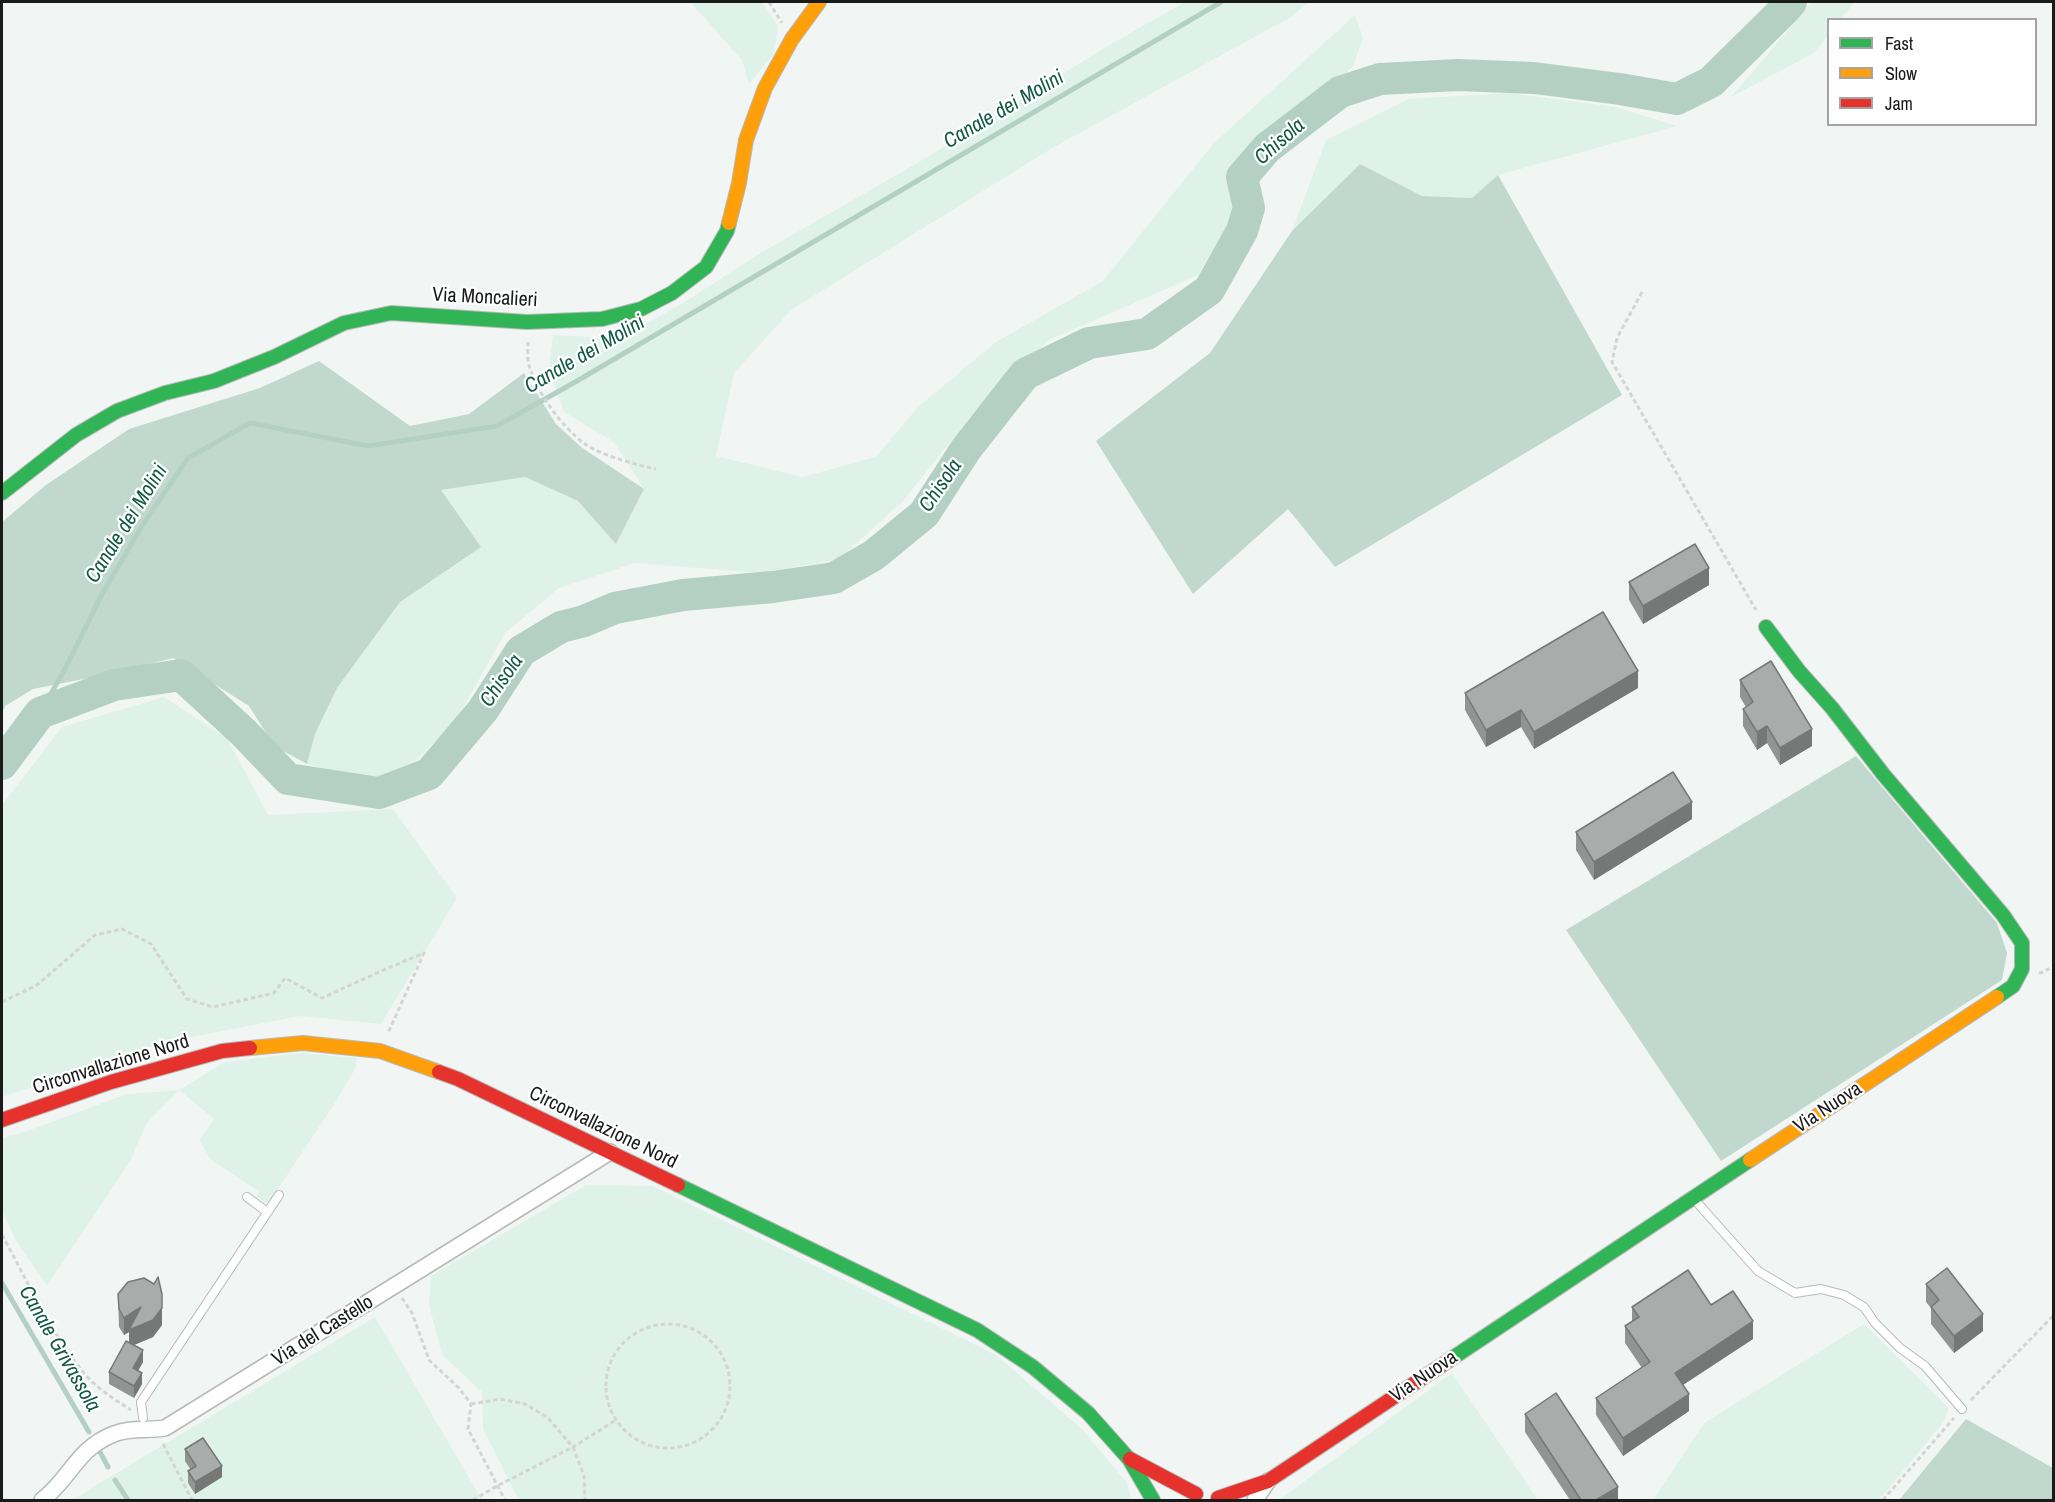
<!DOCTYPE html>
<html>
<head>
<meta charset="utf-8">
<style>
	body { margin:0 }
	#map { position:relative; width:2055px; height:1502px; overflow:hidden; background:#f1f6f4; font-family:"Archivo Narrow",sans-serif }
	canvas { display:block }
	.frame { position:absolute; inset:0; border:3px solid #191b1a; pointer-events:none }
	.legend { position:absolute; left:1827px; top:18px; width:210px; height:108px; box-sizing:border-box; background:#fff; border:2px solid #a3a4a3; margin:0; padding:8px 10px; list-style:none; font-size:18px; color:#191b1a }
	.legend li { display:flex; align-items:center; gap:12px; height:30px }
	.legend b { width:30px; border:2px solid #a3a4a3 }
</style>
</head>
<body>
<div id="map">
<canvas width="2055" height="1502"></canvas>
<div class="frame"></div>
<ul class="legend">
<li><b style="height:8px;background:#30b455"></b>Fast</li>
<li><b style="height:8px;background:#ff9f0a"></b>Slow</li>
<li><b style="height:8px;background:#e5322d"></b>Jam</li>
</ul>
</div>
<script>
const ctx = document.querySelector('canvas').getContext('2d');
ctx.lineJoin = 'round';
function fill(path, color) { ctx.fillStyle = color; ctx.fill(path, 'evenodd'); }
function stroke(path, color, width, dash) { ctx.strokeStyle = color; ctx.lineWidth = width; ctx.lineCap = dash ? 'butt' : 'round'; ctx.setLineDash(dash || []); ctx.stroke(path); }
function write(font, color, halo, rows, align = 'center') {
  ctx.font = font + ' "Archivo Narrow",sans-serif'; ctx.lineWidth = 4.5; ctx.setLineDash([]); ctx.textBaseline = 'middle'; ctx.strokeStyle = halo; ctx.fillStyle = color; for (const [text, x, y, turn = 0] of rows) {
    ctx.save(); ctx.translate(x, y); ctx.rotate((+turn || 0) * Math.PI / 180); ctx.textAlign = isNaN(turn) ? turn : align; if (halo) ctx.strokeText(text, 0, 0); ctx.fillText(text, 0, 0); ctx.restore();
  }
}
const green = new Path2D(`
	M690,2H762L778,26L774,54L749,84L742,60Z
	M1185,2H1309L1291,17L1054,147L791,310L734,373L716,456L802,477L876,457L918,407L996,342L1103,281L1213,144L1355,15L1363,38L1353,67L1256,143L1234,174L1237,211L1198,275L1049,340L974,412L903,501L839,559L762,573L635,563L559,588L505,633L456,721L399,777L348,775L307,764L315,734L337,688L400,601L480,547L441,490L525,477L578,501L617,543L644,489L614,442L564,412L549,369L553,335L618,339L680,305L754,257L919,162L1111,44Z
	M1812,2H1855L1841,19L1828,20V35L1814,53L1731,97Z
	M1509,93L1616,107L1677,126L1498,175L1472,198L1422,196L1360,164L1292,231L1326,140L1409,99Z
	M164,697L227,738L268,815L393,809L457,898L381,1024L300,1016L165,1042L2,1097V805L62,727Z
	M302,1053L357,1058L355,1069L335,1103L268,1204L257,1197L259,1192L210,1159L199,1140L214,1119L179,1090L146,1124L131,1160L47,1285L16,1241L2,1211V1138L27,1131L127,1094L179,1090L225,1062Z
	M586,1185L653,1186L996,1355L1082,1429L1127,1483L1131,1500H519L483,1429L482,1392L442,1355L429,1305L431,1276Z
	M375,1317L482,1500H72Z
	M1864,1324L1949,1408L1943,1423L1879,1500H1653L1704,1423Z
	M1452,1373L1538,1500H1279Z`);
const forest = new Path2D(`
	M1360,164L1422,196L1472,198L1498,175L1622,395L1335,567L1288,509L1193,594L1096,441L1210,353L1292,231Z
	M319,361L410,426L469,414L524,373L556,424L581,447L644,489L616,544L578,501L525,477L441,490L481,547L400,602L337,688L315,734L307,764L274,746L249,706L173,658L99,676L33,689L5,706L2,713V522L46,485L129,429L260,388Z
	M1856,756L1997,923L2007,953L2002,980L1721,1161L1566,930Z
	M1966,1419L2053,1468V1500H1899Z`);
const stream = new Path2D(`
	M40,713L66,667L101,596L143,524L188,458L250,423L368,446L497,426L577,381L1221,2
	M2,1283L89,1432
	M100,1452L108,1467
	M115,1480L128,1500`);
const river = new Path2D(`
	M2,764L40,713L114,685L181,675L243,732L288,779L379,793L429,774L483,710L521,651L561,627L584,621L615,608L683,595L773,587L834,578L874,555L924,514L966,449L1025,374L1089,343L1147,334L1209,290L1242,231L1249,208L1242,177L1267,148L1340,92L1380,79L1458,75L1534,78L1620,89L1677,99L1711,82L1785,9L1791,2`);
const path = new Path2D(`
	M769,2L782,23
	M1642,292L1617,338L1612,362L1756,610
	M528,342C528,349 527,358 529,365C536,392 563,428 585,444C600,455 637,465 656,469
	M2039,972L2041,973L2054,966
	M2,1002L37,985L95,935L122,929L151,944L187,999L213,1007L274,993L285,978L322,998L379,972L424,953L388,1033
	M2,1235C26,1278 52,1335 83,1372C96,1388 114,1399 131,1410
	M402,1298L412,1313L429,1360L459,1388L471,1404L468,1429L505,1500
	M606 1386a62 62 0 1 1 124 0a62 62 0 1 1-124 0Z
	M1971,1400L2054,1315
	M471,1404L500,1399L525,1404L547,1417L573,1447L584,1476L585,1500
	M163,1444L192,1500
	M473,1500L497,1486L573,1447L616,1420
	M1883,1500L1954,1418`);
const lane = new Path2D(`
	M247,1197L267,1212
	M1694,1199L1758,1271L1795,1293L1821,1289L1844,1295L1864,1307L1875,1323L1900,1348L1925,1366L1962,1409
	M143,1418L141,1402L279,1195`);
const street = new Path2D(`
	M42,1500C70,1479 77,1448 114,1434C130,1427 148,1431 165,1428L610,1152
	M1255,1500L1268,1481`);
const fast = new Path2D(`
	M2,493L76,435L117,411L165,393L214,381L274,357L344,323L391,313L527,322L602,319L641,309L672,293L706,267L727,231L729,223
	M1766,627L1799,671L1832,708L1883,774L2003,915L2022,943V969L2013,986L1997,997
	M678,1185L977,1330L1033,1367L1088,1413L1129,1459L1153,1500
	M1448,1361L1750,1160`);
const slow = new Path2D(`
	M729,223L739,183L746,140L765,88L792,39L819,2
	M250,1048L303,1043L380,1051L439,1072
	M1750,1160L1997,997`);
const jam = new Path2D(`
	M439,1072L458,1079L678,1185
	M2,1120L111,1082L222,1051L250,1048
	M1130,1459L1196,1494
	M1218,1498L1268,1481L1448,1361`);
const wall = new Path2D(`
	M1629,582L1709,585L1643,624L1629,600Z
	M1740,680L1812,746L1780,765L1767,743L1757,750L1743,726V709L1746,707L1740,697Z
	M1638,688L1534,749L1521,727L1486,747L1465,710V693Z
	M1692,819L1594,880L1576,850V832Z
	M1926,1284L1983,1331L1954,1353L1931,1324V1308L1926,1302Z
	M118,1294L162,1325L153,1337L134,1345L143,1362L138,1371L142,1384L134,1398L109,1384V1372L129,1343V1332L124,1335L119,1327Z
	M1711,1305L1753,1339L1683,1385L1689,1411L1623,1456L1596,1415V1398L1642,1368L1625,1343V1326L1632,1321V1307Z
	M1525,1414L1618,1500H1570L1525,1432Z
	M185,1449L222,1477L195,1494L188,1483V1471L191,1470L185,1461Z`);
const shadedWall = new Path2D(`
	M1709,568V585L1643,624V606Z
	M1638,671V688L1534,749V732Z
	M1521,710V727L1486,747V730Z
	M1767,726V743L1757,750V732Z
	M1812,729V746L1780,765V748Z
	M1692,802V819L1594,880V862Z
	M162,1294V1325L153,1337L129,1347V1332L124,1335V1318Z
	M1983,1314V1331L1954,1353V1336Z
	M1753,1321V1339L1675,1390V1373Z
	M143,1350V1362L133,1379V1368Z
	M142,1373V1384L134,1398V1386Z
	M1689,1394V1411L1623,1456V1438Z
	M222,1466V1477L195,1494V1482Z
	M1618,1487V1500H1596Z`);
const building = new Path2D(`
	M1695,544L1709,568L1643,606L1629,582Z
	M1603,612L1638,671L1534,732L1521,710L1486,730L1465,693Z
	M1771,661L1812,729L1780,748L1767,726L1757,732L1743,709L1753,702L1740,680Z
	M1673,772L1692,802L1594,862L1576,832Z
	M1947,1268L1983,1314L1954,1336L1931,1307L1939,1300L1926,1284Z
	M1688,1270L1711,1305L1733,1291L1753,1321L1675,1373L1689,1394L1623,1438L1596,1398L1650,1362L1625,1326L1639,1317L1632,1307Z
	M158,1277L162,1294V1308L153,1320L129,1330L141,1307L124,1318L119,1309L118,1294L128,1282L144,1278L154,1284Z
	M126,1341L143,1350L133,1368L142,1373L134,1386L109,1372Z
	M1556,1393L1618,1487L1596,1500H1581L1525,1414Z
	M203,1438L222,1466L195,1482L188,1471L196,1466L185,1449Z`);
const streetNames = [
	["Via Moncalieri",485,298,3],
	["Circonvallazione Nord",111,1065,-17],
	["Via Nuova",1828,1108,-33],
	["Circonvallazione Nord",603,1128,26],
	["Via del Castello",323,1331,-32],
	["Via Nuova",1424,1377,-34]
];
const waterNames = [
	["Canale dei Molini",1004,110,-30],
	["Chisola",1280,142,-41],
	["Canale dei Molini",585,355,-30],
	["Chisola",941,486,-56],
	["Canale dei Molini",127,524,-58],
	["Chisola",502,681,-55],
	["Canale Grivassola",59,1349,60]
];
fill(green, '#def2e9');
fill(forest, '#c1d8cf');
stroke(stream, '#b4d0c5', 5);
stroke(river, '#b4d0c5', 32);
stroke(lane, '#b6bab9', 10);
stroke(street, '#b6bab9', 18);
stroke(fast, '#b6bab9', 16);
stroke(slow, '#b6bab9', 16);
stroke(jam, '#b6bab9', 16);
stroke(path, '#d3d4d4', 3, [4.5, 3]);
stroke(lane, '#fdfefd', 8);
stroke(street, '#fdfefd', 15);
stroke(fast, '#30b455', 14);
stroke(slow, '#ff9f0a', 14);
stroke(jam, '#e5322d', 14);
fill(wall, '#909493');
fill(shadedWall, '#767878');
fill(building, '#a8acab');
stroke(building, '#767878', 1.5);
write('20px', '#191b1a', '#fff', streetNames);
write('italic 21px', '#125a45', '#fff', waterNames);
</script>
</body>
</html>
